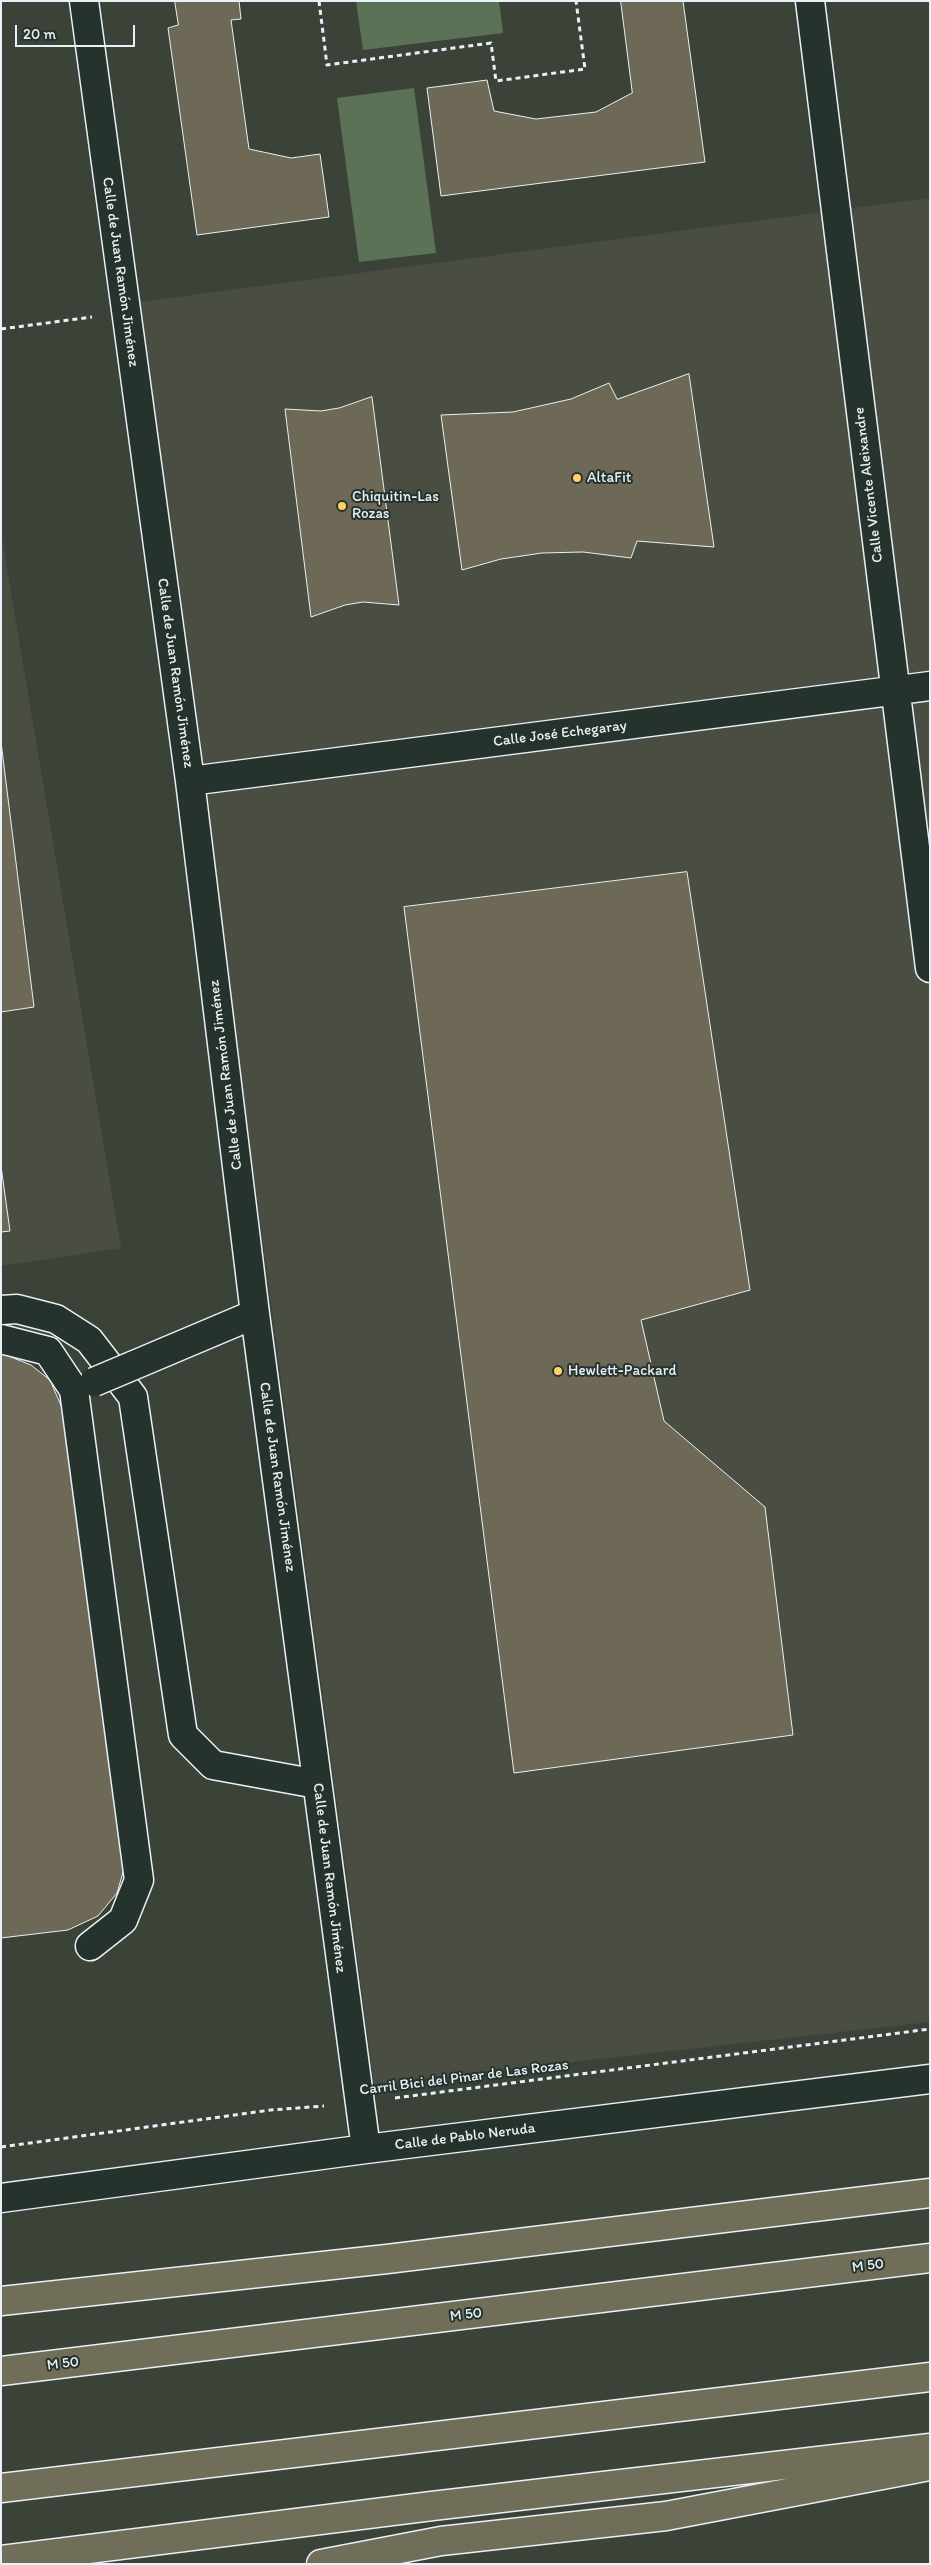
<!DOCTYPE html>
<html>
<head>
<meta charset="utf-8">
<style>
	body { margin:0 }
	#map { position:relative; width:931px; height:2565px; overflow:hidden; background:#3b4339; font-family:Itim,sans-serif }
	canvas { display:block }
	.frame { position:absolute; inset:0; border:2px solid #e8f1f8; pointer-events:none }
	.scale { position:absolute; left:15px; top:25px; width:120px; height:22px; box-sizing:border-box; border:2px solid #e8f1f8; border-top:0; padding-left:6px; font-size:15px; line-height:18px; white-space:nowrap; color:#e8f1f8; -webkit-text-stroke:4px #26332d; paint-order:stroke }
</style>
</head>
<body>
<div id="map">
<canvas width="931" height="2565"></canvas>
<div class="frame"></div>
<div class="scale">20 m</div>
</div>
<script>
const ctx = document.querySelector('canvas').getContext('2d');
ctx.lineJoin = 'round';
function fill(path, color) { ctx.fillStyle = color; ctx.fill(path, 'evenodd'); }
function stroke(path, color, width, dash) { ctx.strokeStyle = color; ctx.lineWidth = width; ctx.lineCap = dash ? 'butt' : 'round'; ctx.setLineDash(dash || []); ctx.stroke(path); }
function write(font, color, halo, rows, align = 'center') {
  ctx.font = font + ' Itim,sans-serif'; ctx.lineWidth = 4; ctx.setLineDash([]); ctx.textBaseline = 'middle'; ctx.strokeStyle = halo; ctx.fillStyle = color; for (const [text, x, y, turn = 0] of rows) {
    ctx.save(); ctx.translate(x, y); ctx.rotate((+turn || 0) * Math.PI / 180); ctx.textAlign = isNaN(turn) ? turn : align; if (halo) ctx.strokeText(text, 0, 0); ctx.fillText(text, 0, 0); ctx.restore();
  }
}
const built = new Path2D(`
	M930,198V2022L374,2084L139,302Z
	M1,533L121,1248L1,1266Z`);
const green = new Path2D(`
	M356,1H499L503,33L363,50Z
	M414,88L436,253L359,262L337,98Z`);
const building = new Path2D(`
	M175,1H239L241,19L231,20L249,149L291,158L320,154L329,217L197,235L168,28L178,25Z
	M621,1H683L705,162L441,196L427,88L487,80L494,111L536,119L596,112L632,93Z
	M689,374L714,547L637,541L631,558L583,552L542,553L501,559L462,570L441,415L513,412L571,399L609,383L617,399Z
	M372,397L399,605L363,602L345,605L311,617L285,409L321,411L339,408Z
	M1,742L34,1007L1,1012Z
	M687,872L750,1290L641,1320L664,1421L765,1507L793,1735L514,1773L404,907Z
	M1,1166L10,1231L1,1232Z
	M1,1353L31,1365L50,1380L66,1417L124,1869L117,1893L98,1916L68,1930L1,1938Z`);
const path = new Path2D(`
	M319,1L327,65L491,43L496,81L585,69L576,1
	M1,329L92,317
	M395,2098L930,2029
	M1,2147L271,2110L324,2106`);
const minor = new Path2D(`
	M84,1L190,781L255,1314L366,2149
	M810,1L930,968
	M190,781L930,686
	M1,1310L17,1309L56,1319L89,1340L133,1397L183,1735L213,1765L317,1784
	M1,1339L48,1351L74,1390L139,1880L123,1920L90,1946
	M132,1366L255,1314
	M1,2198L366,2149L930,2079`);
const highway = new Path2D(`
	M1,2301L387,2259L930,2193
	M1,2371L930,2258
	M1,2488L930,2377
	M1,2560L432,2506L930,2448
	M321,2564L441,2541L666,2516L930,2466`);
const minorBridge = new Path2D(`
	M94,1382L132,1366`);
const markers = [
	[577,478,5,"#ffd166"],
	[342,506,5,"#ffd166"],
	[558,1371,5,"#ffd166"]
];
const streetNames = [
	["Calle de Juan Ramón Jiménez",120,272,82],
	["Calle Vicente Aleixandre",869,485,-97],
	["Calle de Juan Ramón Jiménez",175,673,82],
	["Calle José Echegaray",560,734,-7],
	["Calle de Juan Ramón Jiménez",226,1075,-97],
	["Calle de Juan Ramón Jiménez",277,1477,82],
	["Calle de Juan Ramón Jiménez",329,1878,83],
	["Carril Bici del Pinar de Las Rozas",464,2078,-7],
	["Calle de Pablo Neruda",465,2137,-7],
	["M 50",868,2266,-7],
	["M 50",466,2315,-7],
	["M 50",63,2364,-7]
];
const poiNames = [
	["AltaFit",587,478],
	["Chiquitin-Las",352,497],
	["Rozas",352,514],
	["Hewlett-Packard",568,1371]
];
fill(built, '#4a4e42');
fill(green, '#5b7257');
fill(building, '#6d6956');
stroke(building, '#e8f1f8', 1);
stroke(minor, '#e8f1f8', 31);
stroke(highway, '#e8f1f8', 31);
stroke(path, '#e8f1f8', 3, [5, 4]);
stroke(minor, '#26332d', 28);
stroke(highway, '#706e59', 28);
stroke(minorBridge, '#e8f1f8', 31, []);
stroke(minorBridge, '#26332d', 28);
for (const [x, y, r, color] of markers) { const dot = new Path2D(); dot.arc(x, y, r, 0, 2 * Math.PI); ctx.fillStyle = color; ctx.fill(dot); stroke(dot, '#26332d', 2); }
write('15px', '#e8f1f8', '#26332d', streetNames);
write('15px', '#e8f1f8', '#26332d', poiNames, 'left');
</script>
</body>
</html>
